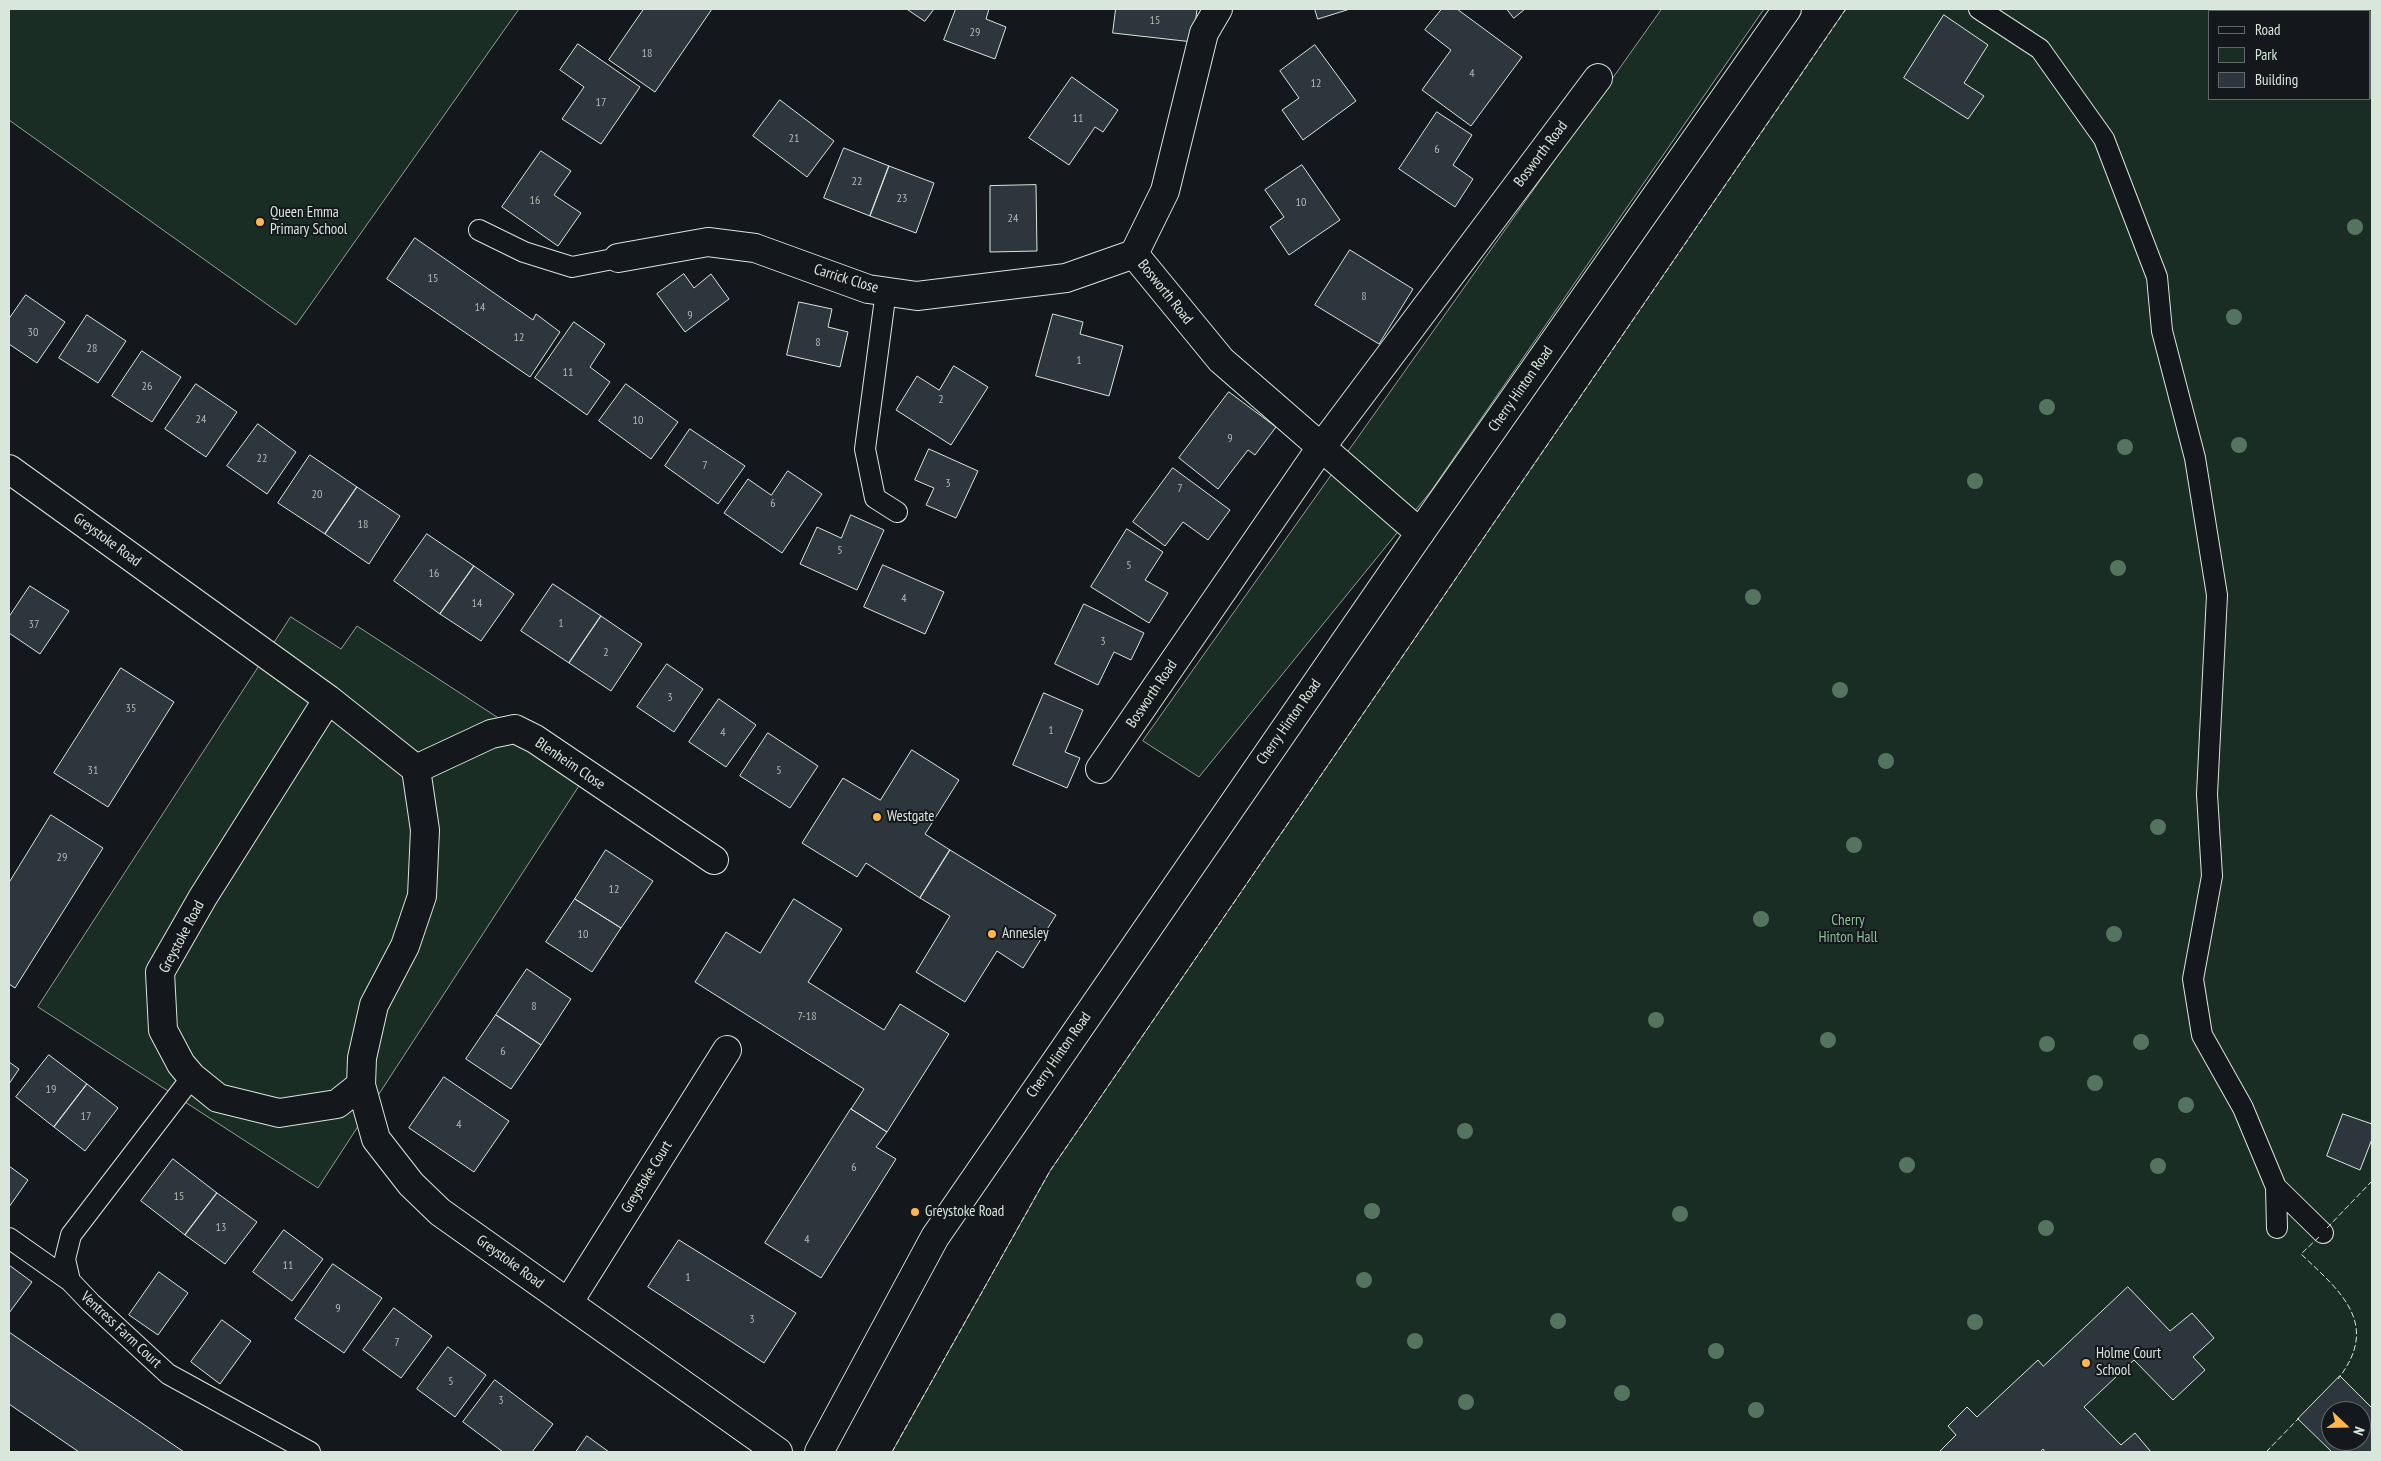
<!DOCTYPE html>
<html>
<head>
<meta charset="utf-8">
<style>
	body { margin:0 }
	#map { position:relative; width:2381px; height:1461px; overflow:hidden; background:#14181c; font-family:"PT Sans Narrow",sans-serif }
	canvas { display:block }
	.frame { position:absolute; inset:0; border:10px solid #d8e6dc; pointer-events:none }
	.legend { position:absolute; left:2208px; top:10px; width:162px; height:90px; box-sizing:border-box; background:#14181c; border:1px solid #626a69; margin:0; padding:6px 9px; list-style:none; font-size:15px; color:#d8e6dc }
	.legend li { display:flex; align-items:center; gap:10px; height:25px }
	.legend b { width:25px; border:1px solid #626a69 }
	.north { position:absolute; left:2321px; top:1401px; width:50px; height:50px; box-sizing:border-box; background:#14181c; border:1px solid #626a69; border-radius:50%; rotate:111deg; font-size:14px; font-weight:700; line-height:20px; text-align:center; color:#d8e6dc }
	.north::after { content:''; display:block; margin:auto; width:18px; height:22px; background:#ffb74d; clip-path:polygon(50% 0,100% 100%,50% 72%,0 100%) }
</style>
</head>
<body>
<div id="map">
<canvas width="2381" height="1461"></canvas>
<div class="frame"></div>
<ul class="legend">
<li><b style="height:6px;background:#14181c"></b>Road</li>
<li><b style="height:14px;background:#1a2d24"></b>Park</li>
<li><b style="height:14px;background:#2c363c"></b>Building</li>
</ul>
<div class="north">N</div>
</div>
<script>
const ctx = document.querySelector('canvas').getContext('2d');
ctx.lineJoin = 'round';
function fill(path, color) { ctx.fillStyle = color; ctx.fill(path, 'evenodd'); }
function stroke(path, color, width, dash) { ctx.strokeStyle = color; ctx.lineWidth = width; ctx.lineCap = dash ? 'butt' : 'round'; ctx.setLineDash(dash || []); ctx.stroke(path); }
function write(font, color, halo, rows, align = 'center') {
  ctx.font = font + ' "PT Sans Narrow",sans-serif'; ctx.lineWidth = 4; ctx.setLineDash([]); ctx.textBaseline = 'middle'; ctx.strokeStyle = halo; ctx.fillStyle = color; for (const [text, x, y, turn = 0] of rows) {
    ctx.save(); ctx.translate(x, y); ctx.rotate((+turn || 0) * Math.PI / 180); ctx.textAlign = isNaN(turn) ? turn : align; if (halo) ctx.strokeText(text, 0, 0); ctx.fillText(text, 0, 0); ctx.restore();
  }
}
const green = new Path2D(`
	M9,9H519L296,325L9,120Z
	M1662,9H1764L1431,491L1199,777L1143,741Z
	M1846,9H2372V1452H892L1050,1171ZM2210,11H2370V99H2210ZM2331,1411H2361V1441H2331Z
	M291,617L341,649L357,626L586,775L318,1188L38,1007Z`);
const building = new Path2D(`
	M644,9H712L655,92L609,60Z
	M907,9H934L925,21Z
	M956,9H989L986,19L1006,27L995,59L944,40Z
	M1116,9H1197L1193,42L1113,33Z
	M1315,9H1350L1318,19Z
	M1442,9H1457L1522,57L1471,126L1422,90L1451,50L1425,30Z
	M1507,9H1525L1514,18Z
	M1944,15L1988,45L1964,83L1984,96L1968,119L1904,78Z
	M578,44L640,87L601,144L562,119L584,87L560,70Z
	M1315,45L1356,101L1303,140L1282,110L1299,98L1280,71Z
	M1072,77L1118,110L1103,132L1095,127L1069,165L1029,138Z
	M780,100L834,141L807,177L753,136Z
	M1437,112L1472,135L1453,165L1473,179L1455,207L1399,169Z
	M844,148L889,166L870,216L824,198Z
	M541,151L571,171L554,195L581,213L558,246L502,207Z
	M1302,165L1340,220L1289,255L1270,227L1284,217L1265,190Z
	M889,166L934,183L916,233L870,216Z
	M1036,185L1037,251L990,252V186Z
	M415,238L533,320L536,314L560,332L530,377L387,279Z
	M1350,250L1413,289L1379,344L1315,305Z
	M684,274L694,288L711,274L729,299L685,332L657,294Z
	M26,295L65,322L37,363L9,344V319Z
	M799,302L832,309L828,327L848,332L840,367L787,355Z
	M1053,314L1083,322L1080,334L1123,346L1109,396L1036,376Z
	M87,315L126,341L98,383L59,358Z
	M574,322L605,344L590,367L610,382L587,415L535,378Z
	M142,351L181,377L152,422L112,396Z
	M954,366L988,387L951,445L896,410L917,376L939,390Z
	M196,384L237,412L206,457L165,429Z
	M626,384L678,422L651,459L599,421Z
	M1229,392L1276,427L1255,455L1248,450L1218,489L1179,458Z
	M258,424L296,452L267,494L227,466Z
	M690,429L745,466L718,504L665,466Z
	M929,449L978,471L956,518L926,505L934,488L915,480Z
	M310,455L357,487L325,534L278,503Z
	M1173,468L1230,510L1208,540L1183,522L1165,546L1133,522Z
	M788,471L822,494L782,553L724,513L748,479L771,495Z
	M357,487L400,516L369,564L325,534Z
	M851,515L884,530L857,590L800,564L817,527L841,538Z
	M1127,529L1163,552L1145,580L1168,593L1149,623L1091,587Z
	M427,534L474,566L440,614L394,581Z
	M883,565L944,592L925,634L864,607Z
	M474,566L514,594L481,641L440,614Z
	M553,584L601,616L569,663L521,631Z
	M30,586L69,611L40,654L9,633V617Z
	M1084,604L1144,633L1131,660L1114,652L1098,685L1055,664Z
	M601,616L642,644L611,691L569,663Z
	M667,664L703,689L674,732L637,707Z
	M121,668L174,702L108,807L54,773Z
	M1044,693L1083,710L1065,752L1080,758L1067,788L1013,765Z
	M719,699L756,725L726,767L689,742Z
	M768,733L818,766L790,808L740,776Z
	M912,750L959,780L925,834L950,850L920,898L866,863L857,877L802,843L843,778L880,800Z
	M51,815L103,848L15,988L9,984V883Z
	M606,850L653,881L621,928L575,899Z
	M950,850L1056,915L1023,968L997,951L965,1002L916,972L950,916L920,898Z
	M575,899L621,928L592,972L546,942Z
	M794,899L842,929L808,982L884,1030L900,1004L949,1034L887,1132L851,1109L864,1089L695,982L726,932L760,953Z
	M527,969L571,999L541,1045L496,1015Z
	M496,1015L541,1045L511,1089L466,1059Z
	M49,1055L87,1084L54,1127L16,1097Z
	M9,1062L19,1069L9,1084Z
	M444,1077L509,1121L474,1172L409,1128Z
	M87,1084L118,1108L85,1151L54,1127Z
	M851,1109L887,1132L876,1147L896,1159L821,1278L765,1243Z
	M2343,1114L2372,1124V1139L2360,1170L2327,1156Z
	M173,1159L217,1193L185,1235L141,1201Z
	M9,1166L28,1180L9,1207Z
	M217,1193L257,1222L225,1264L185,1235Z
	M284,1230L323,1259L292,1301L253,1272Z
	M679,1240L796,1313L764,1363L648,1287Z
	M333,1264L382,1298L344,1353L295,1319Z
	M9,1265L32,1282L9,1313Z
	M159,1272L188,1293L158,1335L129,1315Z
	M2128,1287L2170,1331L2192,1313L2214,1338L2193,1357L2205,1370L2173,1400L2134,1360L2084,1407L2121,1445L2135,1433L2151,1452H2045L2043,1449L2040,1452H1939L1956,1435L1948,1426L1967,1407L1977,1417L2038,1360L2043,1366Z
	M394,1308L432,1336L401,1378L363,1350Z
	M222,1320L251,1341L220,1384L191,1362Z
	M9,1332L64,1370L184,1452H79L9,1404Z
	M448,1347L486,1375L455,1417L417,1389Z
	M2340,1376L2372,1408V1452H2332L2298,1419ZM2331,1411H2361V1441H2331Z
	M495,1380L553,1424L532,1452H503L463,1422Z
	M587,1436L609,1452H576Z`);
const lane = new Path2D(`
	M1979,9L2040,49L2104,139L2157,277L2162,331L2195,458L2217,595L2207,794L2212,876L2193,979L2202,1035L2243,1108L2276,1187L2323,1233
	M479,230L524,252L572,267L618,258
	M886,291L865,449L875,498L897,512
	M192,1077L71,1235L65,1259L70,1281L91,1303L168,1374L310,1452
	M2276,1187L2277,1228
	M9,1238L70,1281`);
const street = new Path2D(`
	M1218,9L1204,33L1165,191L1134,254L1221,360L1420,533
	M618,258L708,242L755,248L868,289L917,296L1066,278L1134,254
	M9,469L328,699L416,769L425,830L422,896L405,946L374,1005L362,1058L361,1085L376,1139L411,1184L440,1212L778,1452
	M328,699L203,897L160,972L163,1030L181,1064L192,1077L218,1098L279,1113L337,1104L361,1085
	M416,769L491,734L515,729L535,739L714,860
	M1100,769L1322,446L1598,78
	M568,1303L727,1050`);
const secondary = new Path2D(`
	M819,1452L935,1237L1420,533L1787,9`);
const fence = new Path2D(`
	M2327,1228L2372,1181
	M2319,1237L2301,1254C2341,1292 2381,1324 2338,1379
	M892,1452L1050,1171L1846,9
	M2266,1452L2299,1418`);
const trees = [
	[2355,227],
	[2234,317],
	[2047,407],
	[2239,445],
	[2125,447],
	[1975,481],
	[2118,568],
	[1753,597],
	[1840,690],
	[1886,761],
	[2158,827],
	[1854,845],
	[1761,919],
	[2114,934],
	[1656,1020],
	[1828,1040],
	[2141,1042],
	[2047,1044],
	[2095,1083],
	[2186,1105],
	[1465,1131],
	[1907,1165],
	[2158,1166],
	[1372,1211],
	[1680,1214],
	[2046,1228],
	[1364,1280],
	[1558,1321],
	[1975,1322],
	[1415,1341],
	[1716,1351],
	[1622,1393],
	[1466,1402],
	[1756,1410]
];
const markers = [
	[260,222,5,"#ffb74d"],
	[877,817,5,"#ffb74d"],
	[992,934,5,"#ffb74d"],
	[915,1212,5,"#ffb74d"],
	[2086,1363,5,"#ffb74d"]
];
const numberNames = [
	["15",1155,21],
	["29",975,33],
	["18",647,54],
	["4",1472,74],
	["12",1316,84],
	["17",601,103],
	["11",1078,119],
	["21",794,139],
	["6",1437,150],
	["22",857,182],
	["23",902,199],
	["16",535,201],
	["10",1301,203],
	["24",1013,219],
	["15",433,279],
	["8",1364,297],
	["14",480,308],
	["9",690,316],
	["30",33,333],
	["12",519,338],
	["8",818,343],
	["28",92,349],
	["1",1079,361],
	["11",568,373],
	["26",147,387],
	["2",941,400],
	["24",201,420],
	["10",638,421],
	["9",1230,439],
	["22",262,459],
	["7",705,466],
	["3",948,484],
	["7",1180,489],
	["20",317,495],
	["6",773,504],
	["18",363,525],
	["5",840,551],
	["5",1129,566],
	["16",434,574],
	["4",904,599],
	["14",477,604],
	["1",561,624],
	["37",34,625],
	["3",1103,642],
	["2",606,653],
	["3",670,698],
	["35",131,709],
	["1",1051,731],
	["4",723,733],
	["31",93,771],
	["5",779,771],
	["29",62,858],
	["12",614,890],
	["10",583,935],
	["8",534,1007],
	["7-18",807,1017],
	["6",503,1052],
	["19",51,1090],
	["17",86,1117],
	["4",459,1125],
	["6",854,1168],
	["15",179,1197],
	["13",221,1228],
	["4",807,1240],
	["11",288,1266],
	["1",688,1278],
	["9",338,1309],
	["3",752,1320],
	["7",397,1343],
	["5",451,1382],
	["3",501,1401]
];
const streetNames = [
	["Bosworth Road",1541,154,-53],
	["Carrick Close",846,279,17],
	["Bosworth Road",1165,292,51],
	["Cherry Hinton Road",1521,389,-55],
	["Greystoke Road",107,540,36],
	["Bosworth Road",1152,694,-56],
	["Cherry Hinton Road",1289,722,-55],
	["Blenheim Close",570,764,34],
	["Greystoke Road",182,937,-62],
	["Cherry Hinton Road",1059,1055,-55],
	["Greystoke Court",647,1177,-58],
	["Greystoke Road",510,1262,36],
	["Ventress Farm Court",121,1330,43]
];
const poiNames = [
	["Queen Emma",270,213],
	["Primary School",270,230],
	["Westgate",887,817],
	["Annesley",1002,934],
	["Greystoke Road",925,1212],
	["Holme Court",2096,1354],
	["School",2096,1371]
];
const parkNames = [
	["Cherry",1848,921],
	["Hinton Hall",1848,938]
];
fill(green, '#1a2d24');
stroke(green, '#939e99', 1);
fill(building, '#2c363c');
stroke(building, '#d8e6dc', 1);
stroke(lane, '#d8e6dc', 22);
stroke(street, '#d8e6dc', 30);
stroke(secondary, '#d8e6dc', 30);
stroke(lane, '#14181c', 20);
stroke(street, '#14181c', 28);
stroke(secondary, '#14181c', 28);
stroke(fence, '#d8e6dc', 1, [6, 2.5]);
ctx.fillStyle = '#55745f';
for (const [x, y] of trees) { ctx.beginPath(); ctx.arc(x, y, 8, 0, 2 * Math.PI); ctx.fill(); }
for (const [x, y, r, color] of markers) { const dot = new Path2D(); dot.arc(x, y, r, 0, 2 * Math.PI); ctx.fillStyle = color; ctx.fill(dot); stroke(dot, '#14181c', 2); }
write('12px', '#adbab4', null, numberNames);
write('15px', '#d8e6dc', '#14181c', streetNames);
write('15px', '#d8e6dc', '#14181c', poiNames, 'left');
write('15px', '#8ac095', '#14181c', parkNames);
</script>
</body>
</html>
